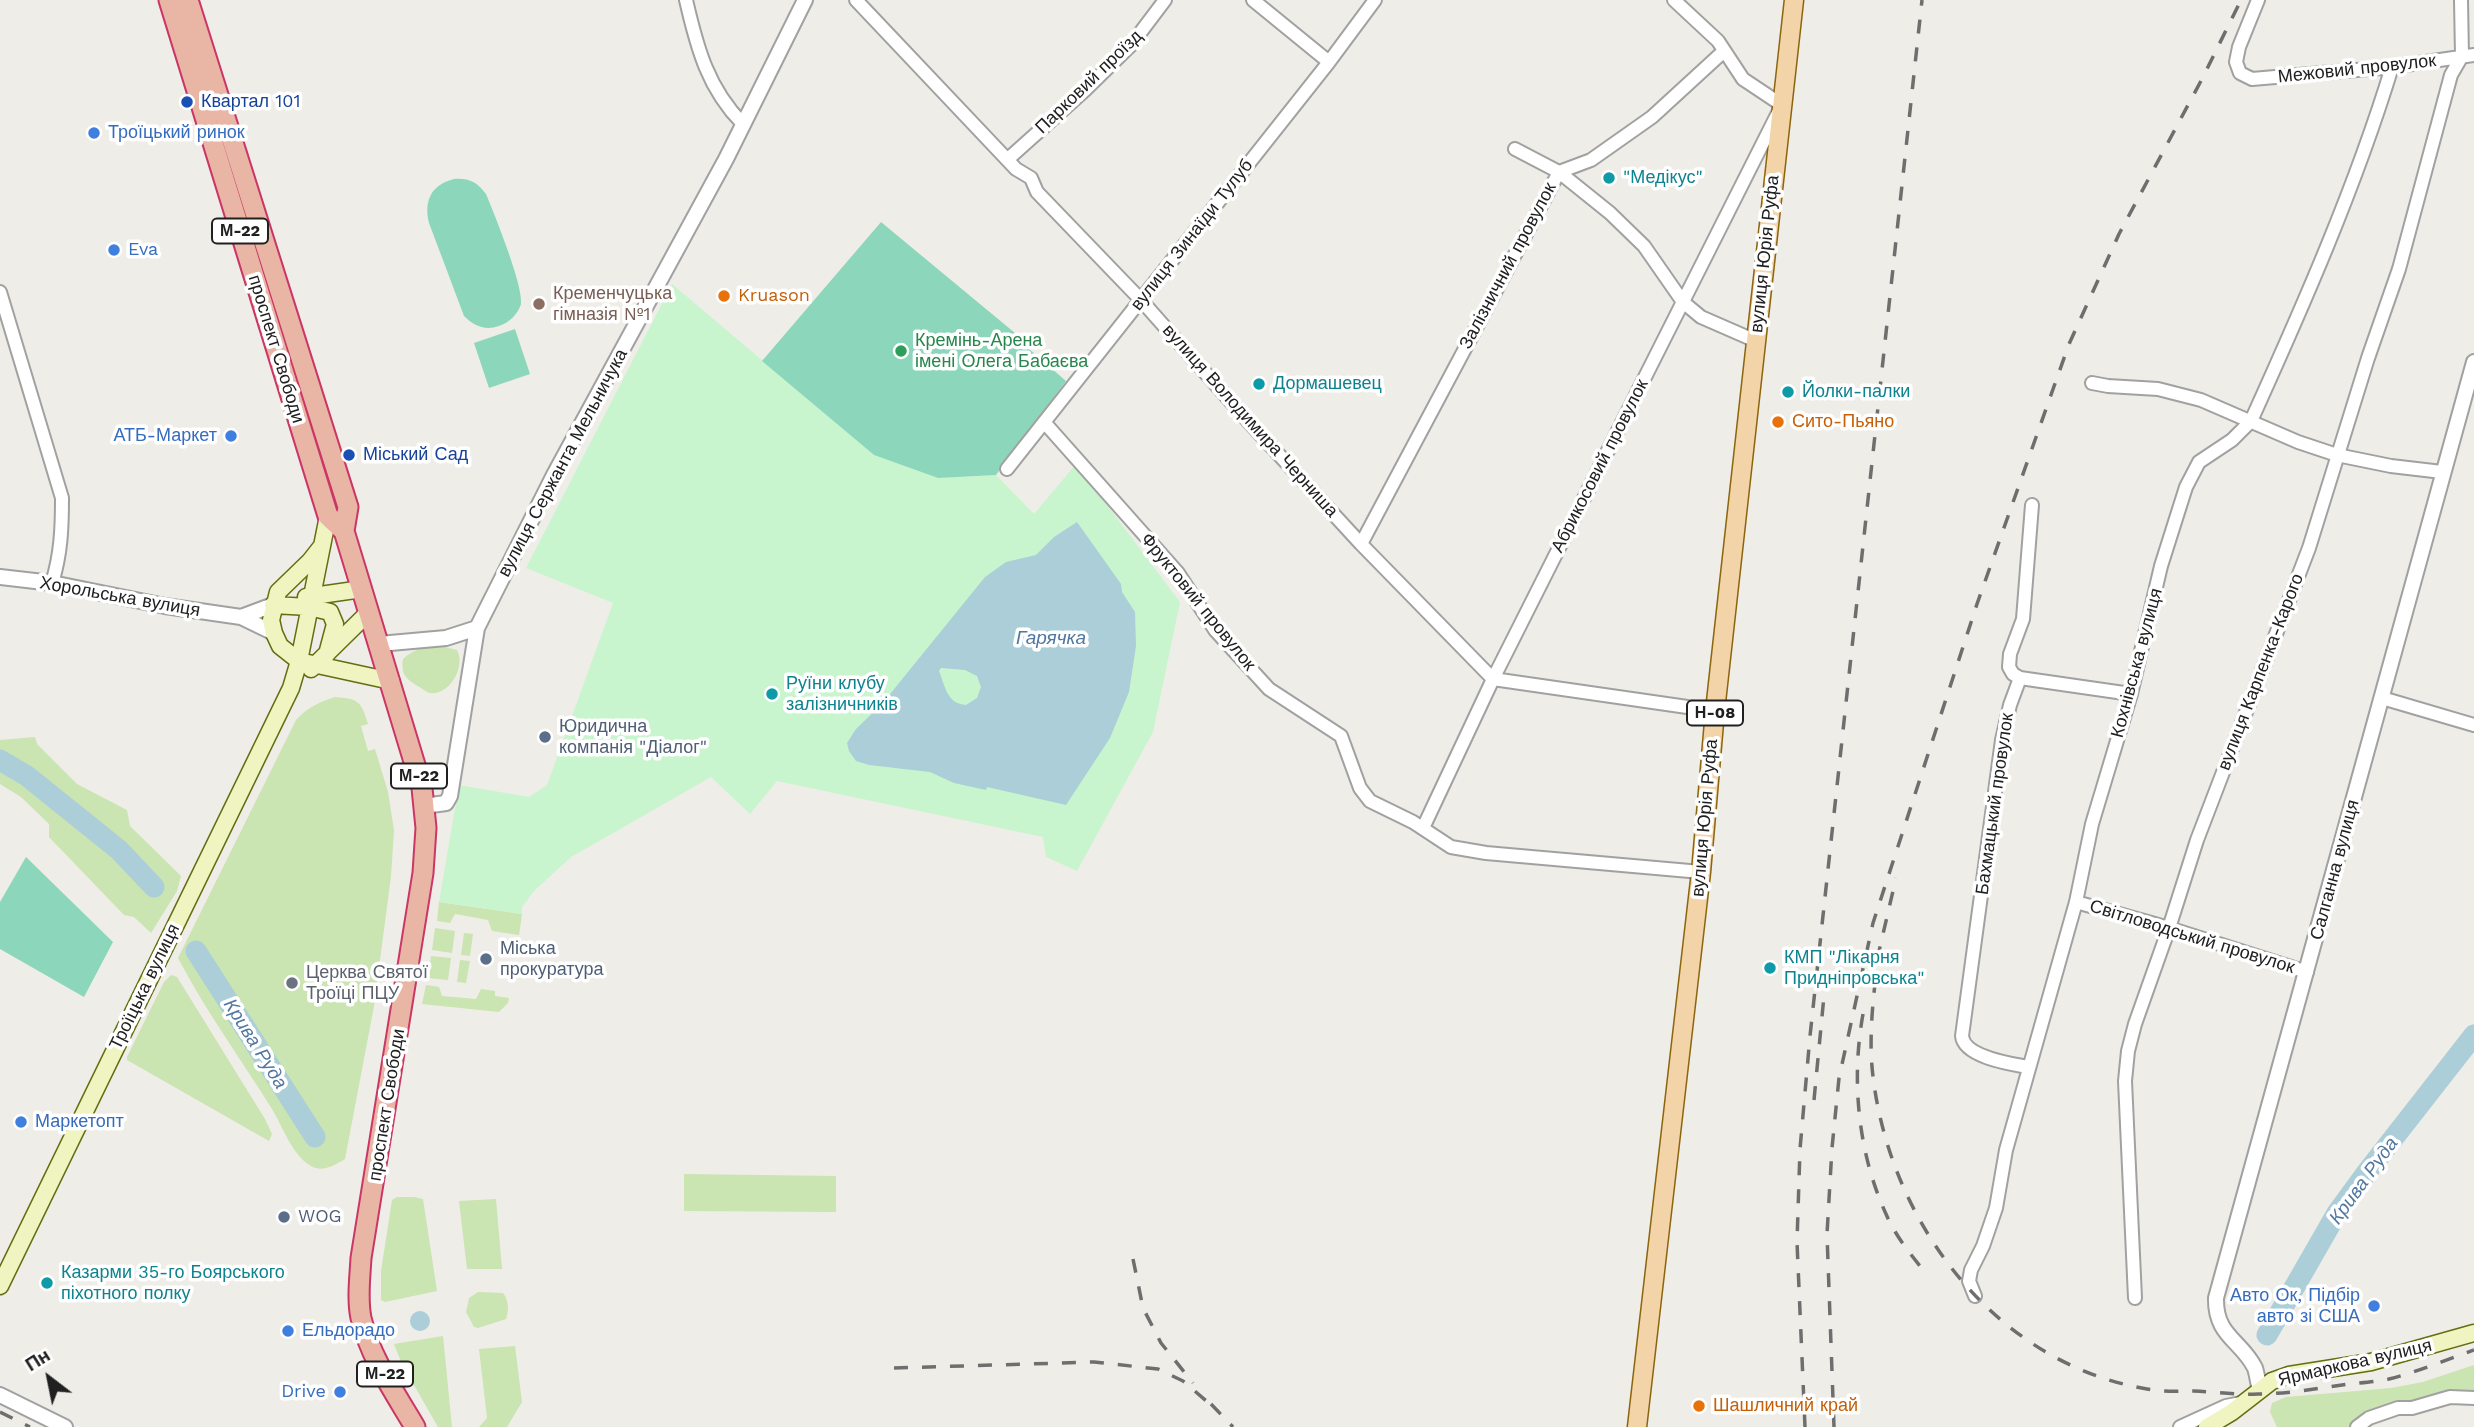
<!DOCTYPE html>
<html>
<head>
<meta charset="utf-8">
<style>
	body { margin:0 }
	#map { position:relative; width:2474px; height:1427px; overflow:hidden; background:#efede7; font-family:"Work Sans",sans-serif }
	canvas { display:block }
	.north { position:absolute; left:14px; top:1343px; width:70px; height:70px; -webkit-text-stroke:5px #fff; paint-order:stroke; rotate:328deg; font-size:19px; font-weight:700; line-height:28px; text-align:center; color:#202020 }
	.north::after { content:''; display:block; margin:auto; width:24px; height:32px; background:#202020; clip-path:polygon(50% 0,100% 100%,50% 72%,0 100%) }
</style>
</head>
<body>
<div id="map">
<canvas width="2474" height="1427"></canvas>
<div class="north">Пн</div>
</div>
<script>
const ctx = document.querySelector('canvas').getContext('2d');
ctx.lineJoin = 'round';
function fill(path, color) { ctx.fillStyle = color; ctx.fill(path, 'evenodd'); }
function stroke(path, color, width, dash) { ctx.strokeStyle = color; ctx.lineWidth = width; ctx.lineCap = dash ? 'butt' : 'round'; ctx.setLineDash(dash || []); ctx.stroke(path); }
function write(font, color, halo, rows, align = 'center') {
  ctx.font = font + ' "Work Sans",sans-serif'; ctx.lineWidth = 7; ctx.setLineDash([]); ctx.textBaseline = 'middle'; ctx.strokeStyle = halo; ctx.fillStyle = color; for (const [text, x, y, turn = 0] of rows) {
    ctx.save(); ctx.translate(x, y); ctx.rotate((+turn || 0) * Math.PI / 180); ctx.textAlign = isNaN(turn) ? turn : align; if (halo) ctx.strokeText(text, 0, 0); ctx.fillText(text, 0, 0); ctx.restore();
  }
}
const grass = new Path2D(`
	M437,645L457,650C465,665 453,690 435,693C428,694 426,691 421,688C408,680 400,676 403,659C413,650 423,646 437,645Z
	M335,697C359,699 361,701 368,724L361,726L368,751L375,749L388,792L394,830L391,876L374,1006L345,1159C335,1165 322,1173 311,1166C292,1155 283,1127 272,1109C241,1059 205,1010 178,958L296,720C307,708 319,702 335,697Z
	M35,737L37,744L77,784L127,810L130,826L181,876L177,891L151,933L134,917L124,915L49,837V824L21,797L0,784V740Z
	M439,902L522,914L519,935L492,931L488,920L455,914L450,923L437,921Z
	M435,928L455,931L452,953L432,950Z
	M464,933L473,934L470,956L461,955Z
	M431,956L451,958L448,980L428,978Z
	M460,960L470,961L466,983L457,982Z
	M171,975L177,977L265,1119L272,1134L269,1141L127,1060V1057L164,982Z
	M426,985L439,987L442,996L476,999L481,989L495,991V996L509,998L508,1003L499,1012L422,1004Z
	M684,1174L836,1176V1212L684,1211Z
	M397,1197H414L423,1199L437,1291L385,1302L381,1300V1271L392,1200Z
	M496,1199L502,1269H467L459,1201Z
	M478,1292L503,1293C509,1301 509,1310 506,1319L478,1328L474,1327L466,1312L469,1298Z
	M443,1336L452,1427H438L402,1364L394,1344Z
	M515,1346L522,1402L507,1427H479L487,1418L479,1349Z
	M2474,1365V1396L2450,1395L2353,1427H2277L2270,1412L2272,1403L2286,1397L2391,1388L2423,1382Z`);
const park = new Path2D(`
	M672,284L874,455L938,478L996,475L1034,514L1076,464L1180,602L1153,732L1077,871L1046,857L1043,837L777,781L750,814L711,777L571,857L534,891L522,907V914L439,902L459,785L529,797L547,785L613,603L526,568Z`);
const pitch = new Path2D(`
	M454,179C469,178 477,182 486,194C494,213 524,287 521,304C518,314 509,323 499,326C485,331 474,326 464,316L429,223C424,202 430,185 454,179Z
	M881,222L1021,338V342L1066,381L996,475L938,478L874,455L762,361Z
	M515,329L530,374L489,388L474,343Z
	M26,857L113,942L84,997L0,949V902Z`);
const water = new Path2D(`
	M1077,522L1121,584L1122,592L1135,612L1136,646L1129,692L1110,738L1066,805L987,787L986,790L954,783L930,772L869,765L856,761L849,751L847,743L856,729L882,704L985,577L1006,562L1036,555L1054,537ZM941,668L965,670L977,676L981,687L977,698L966,705C947,704 945,686 939,671Z
	M410 1321a10 10 0 1 1 20 0a10 10 0 1 1-20 0Z`);
const river = new Path2D(`
	M0,760L27,776L119,850L154,887
	M196,951L315,1137
	M2267,1335L2337,1213L2367,1172L2474,1035`);
const minor = new Path2D(`
	M686,0C697,48 708,89 743,124
	M856,0L1016,169L1031,178L1037,192L1141,300L1248,421L1361,544L1493,679L1715,711
	M1253,0L1329,62
	M2258,0L2239,47L2236,62L2240,73L2252,79L2392,67L2474,55
	M1515,149L1559,172L1610,213L1644,246L1683,302L1701,317L1756,341
	M1008,159L1085,90L1131,45L1165,0
	M0,292L62,498C62,528 61,554 52,583
	M2092,383L2108,386L2158,389L2201,400L2298,442L2337,455L2391,466L2442,472
	M1044,422L1178,573L1215,630L1269,689L1341,736L1360,788L1370,801L1413,822L1451,847L1486,853L1701,872
	M1007,469L1329,62L1375,0
	M1361,544L1559,172L1591,160L1652,117L1724,51
	M2020,678L2131,694
	M2382,698L2474,725
	M1423,828L1493,679L1782,105L1743,79L1718,41L1674,0
	M2076,902L2169,928L2307,972
	M2028,1067C2011,1064 1964,1057 1962,1036L2002,740L2010,705L2020,678L2013,674L2009,667L2010,654L2023,619L2032,505
	M1975,1296L1969,1281L1971,1270L1983,1246L1996,1208L2006,1150L2076,902L2092,824L2131,694L2161,566L2186,487L2199,462L2232,440L2251,421C2303,306 2355,188 2392,67
	M2135,1298L2125,1081L2128,1051L2135,1024L2169,928L2197,840L2309,548L2368,358L2399,269L2451,75L2462,56L2461,0
	M2180,1427L2226,1406L2241,1403
	M2357,1427L2369,1418L2398,1408H2412L2450,1397L2474,1398`);
const tertiary = new Path2D(`
	M0,577L52,583L165,606L241,617L274,633
	M241,617L273,605
	M379,644L446,638L477,628
	M424,806L446,803L450,796L477,628L555,473L726,159L805,0
	M2260,1390C2258,1383 2257,1374 2255,1368C2241,1340 2215,1336 2216,1298L2474,362
	M0,1395L65,1427`);
const secondary = new Path2D(`
	M321,547L310,561L278,592L271,620L274,633L280,646L299,661L391,681
	M306,597L362,589
	M273,605L309,607L330,612L335,624L327,654
	M311,669L369,612
	M0,1286L291,688L299,661L328,516
	M2207,1427L2232,1412L2272,1381L2289,1375L2371,1362L2474,1333`);
const primary = new Path2D(`
	M1637,1427L1701,872L1715,711L1794,0`);
const trunk = new Path2D(`
	M169,0L328,516L344,531
	M188,0L348,507L344,531L422,788L426,828L423,873L361,1258C360,1277 357,1299 361,1318C370,1357 395,1393 415,1427`);
const rail = new Path2D(`
	M1879,951C1874,990 1869,1029 1872,1067C1886,1217 1992,1363 2147,1389C2162,1392 2179,1391 2194,1391C2215,1392 2237,1395 2258,1394C2286,1394 2314,1389 2342,1385C2357,1383 2374,1382 2389,1379C2417,1372 2446,1360 2474,1350
	M1877,960L1896,878
	M1863,1014C1851,1080 1858,1153 1886,1214C1895,1235 1910,1254 1925,1272
	M1814,1100L1826,975
	M1133,1259L1143,1308L1161,1343L1193,1383
	M894,1368L1094,1362L1158,1369L1183,1381L1218,1411
	M1211,1404L1233,1427
	M0,1412L30,1427
	M1805,1427L1797,1242L1800,1149L1810,1036L1922,0
	M1834,1427L1827,1234L1832,1148L1839,1078L1873,923L1977,604L2069,344L2119,234L2202,79L2241,0`);
const markers = [
	[187,102,7,"#1a4fb4"],
	[94,133,7,"#3f7fe0"],
	[1609,178,7,"#0f9aa8"],
	[114,250,7,"#3f7fe0"],
	[724,296,7,"#e8710a"],
	[539,304,7,"#8d6e63"],
	[901,351,7,"#2e9e5b"],
	[1259,384,7,"#0f9aa8"],
	[1788,392,7,"#0f9aa8"],
	[1778,422,7,"#e8710a"],
	[231,436,7,"#3f7fe0"],
	[349,455,7,"#1a4fb4"],
	[772,694,7,"#0f9aa8"],
	[545,737,7,"#5c6f8a"],
	[486,959,7,"#5c6f8a"],
	[1770,968,7,"#0f9aa8"],
	[292,983,7,"#6b7280"],
	[21,1122,7,"#3f7fe0"],
	[284,1217,7,"#5c6f8a"],
	[47,1283,7,"#0f9aa8"],
	[2374,1306,7,"#3f7fe0"],
	[288,1331,7,"#3f7fe0"],
	[340,1392,7,"#3f7fe0"],
	[1699,1406,7,"#e8710a"]
];
const shields = [
	[240,231,56],
	[1715,713,56],
	[419,776,56],
	[385,1374,56]
];
const shieldNames = [
	["М-22",240,231],
	["Н-08",1715,713],
	["М-22",419,776],
	["М-22",385,1374]
];
const streetNames = [
	["Межовий провулок",2357,69,-6],
	["Парковий проїзд",1089,82,-44],
	["вулиця Зинаїди Тулуб",1192,235,-52],
	["вулиця Юрія Руфа",1765,254,-84],
	["Залізничний провулок",1508,266,-62],
	["проспект Свободи",276,349,73],
	["вулиця Володимира Черниша",1250,421,48],
	["вулиця Сержанта Мельничука",563,463,-62],
	["Абрикосовий провулок",1600,466,-63],
	["Хорольська вулиця",120,597,10],
	["Фруктовий провулок",1198,602,51],
	["Кохнівська вулиця",2137,663,-75],
	["вулиця Карпенка-Карого",2261,672,-69],
	["Бахмацький провулок",1995,804,-82],
	["вулиця Юрія Руфа",1705,818,-85],
	["Салганна вулиця",2335,870,-75],
	["Світловодський провулок",2192,937,17],
	["Троїцька вулиця",145,987,-64],
	["проспект Свободи",387,1105,-81],
	["Ярмаркова вулиця",2355,1363,-13]
];
const transitNames = [
	["Квартал 101",201,102],
	["Міський Сад",363,455]
];
const shopNames = [
	["Троїцький ринок",108,133],
	["Eva",128,250],
	["АТБ-Маркет",217,436,"right"],
	["Маркетопт",35,1122],
	["Авто Ок, Підбір",2360,1296,"right"],
	["авто зі США",2360,1317,"right"],
	["Ельдорадо",302,1331],
	["Drive",326,1392,"right"]
];
const cultureNames = [
	["\"Медікус\"",1623,178],
	["Дормашевец",1273,384],
	["Йолки-палки",1802,392],
	["Руїни клубу",786,684],
	["залізничників",786,705],
	["КМП \"Лікарня",1784,958],
	["Придніпровська\"",1784,979],
	["Казарми 35-го Боярського",61,1273],
	["піхотного полку",61,1294]
];
const educationNames = [
	["Кременчуцька",553,294],
	["гімназія №1",553,315]
];
const foodNames = [
	["Kruason",738,296],
	["Сито-Пьяно",1792,422],
	["Шашличний край",1713,1406]
];
const leisureNames = [
	["Кремінь-Арена",915,341],
	["імені Олега Бабаєва",915,362]
];
const serviceNames = [
	["Юридична",559,727],
	["компанія \"Діалог\"",559,748],
	["Міська",500,949],
	["прокуратура",500,970],
	["WOG",298,1217]
];
const worshipNames = [
	["Церква Святої",306,973],
	["Троїці ПЦУ",306,994]
];
const waterNames = [
	["Гарячка",1051,638],
	["Крива Руда",255,1044,58],
	["Крива Руда",2364,1181,-54]
];
fill(grass, '#cae4b2');
fill(park, '#c8f5cd');
fill(pitch, '#8cd7bb');
fill(water, '#abced9');
stroke(river, '#abced9', 21);
stroke(minor, '#a1a1a1', 16);
stroke(tertiary, '#a1a1a1', 18);
stroke(secondary, '#626e0f', 19);
stroke(primary, '#8d650e', 21);
stroke(trunk, '#cb3667', 23);
stroke(minor, '#fff', 12);
stroke(tertiary, '#fff', 14);
stroke(secondary, '#f0f4c0', 16);
stroke(primary, '#f3d4a8', 18);
stroke(trunk, '#e9b5a5', 19);
stroke(rail, '#6e6e6e', 3.5, [14, 14]);
for (const [x, y, r, color] of markers) { const dot = new Path2D(); dot.arc(x, y, r, 0, 2 * Math.PI); ctx.fillStyle = color; ctx.fill(dot); stroke(dot, '#fff', 2.5); }
for (const [x, y, w] of shields) { const box = new Path2D(); box.roundRect(x - w / 2, y - 12.5, w, 25, 5); ctx.fillStyle = '#fff'; ctx.fill(box); stroke(box, '#202020', 2); }
write('bold 16px', '#202020', null, shieldNames);
write('18px', '#202020', '#fff', streetNames);
write('18px', '#164399', '#fff', transitNames, 'left');
write('18px', '#366cbe', '#fff', shopNames, 'left');
write('18px', '#0d838f', '#fff', cultureNames, 'left');
write('18px', '#785e54', '#fff', educationNames, 'left');
write('18px', '#c56008', '#fff', foodNames, 'left');
write('18px', '#27864d', '#fff', leisureNames, 'left');
write('18px', '#4e5e75', '#fff', serviceNames, 'left');
write('18px', '#5b616d', '#fff', worshipNames, 'left');
write('italic 19px', '#5177a0', '#fff', waterNames);
</script>
</body>
</html>
